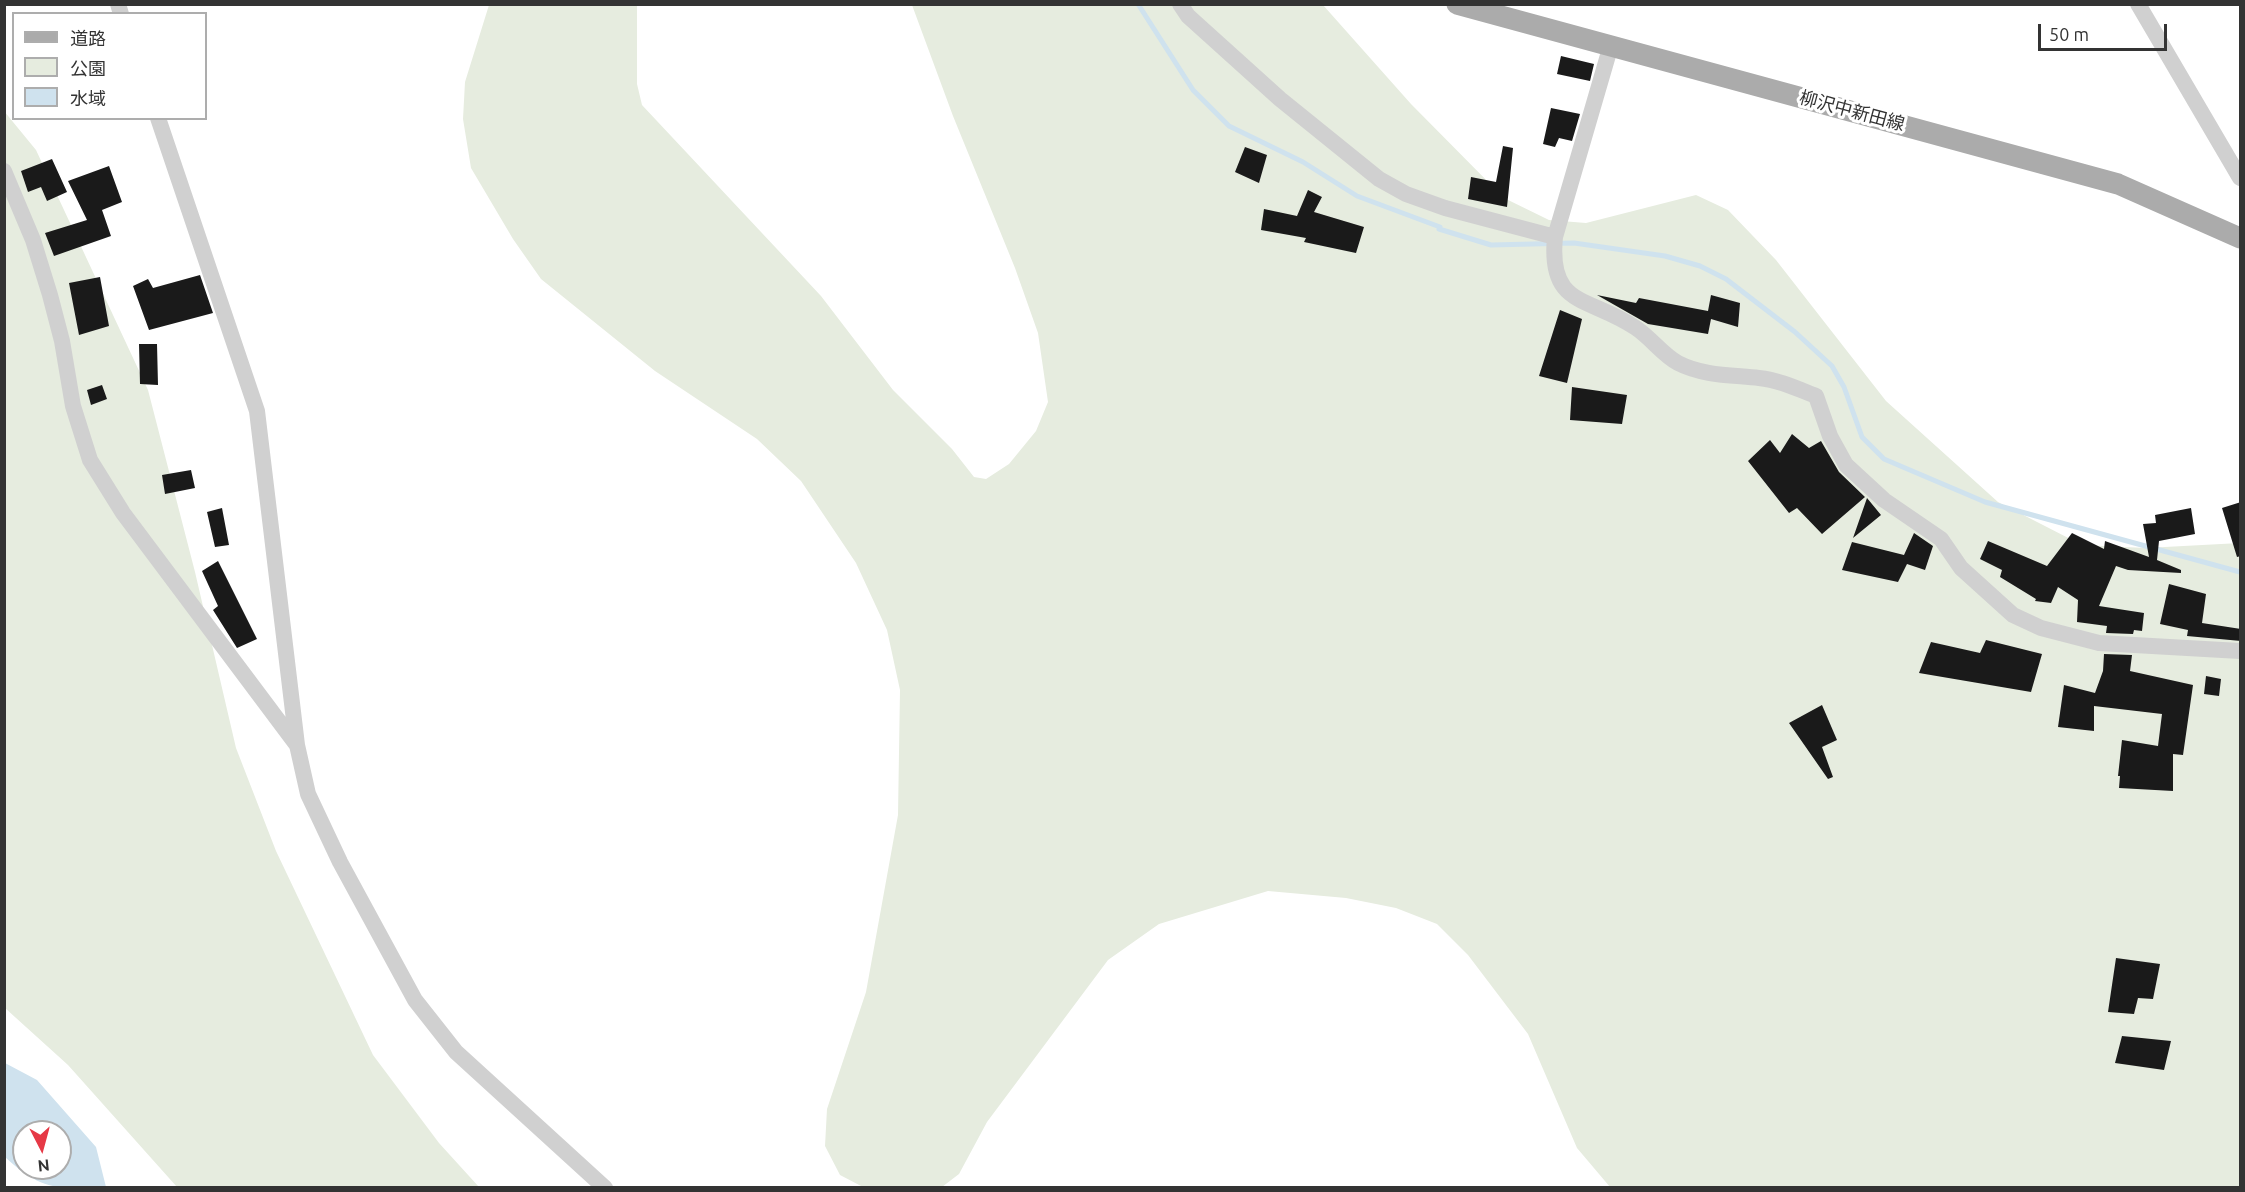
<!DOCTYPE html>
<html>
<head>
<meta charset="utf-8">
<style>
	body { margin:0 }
	#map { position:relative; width:2245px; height:1192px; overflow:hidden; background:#fff; font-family:Ubuntu,"Noto Sans JP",sans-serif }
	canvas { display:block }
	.frame { position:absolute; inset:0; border:6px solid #333; pointer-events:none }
	.legend { position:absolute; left:12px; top:12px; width:195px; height:108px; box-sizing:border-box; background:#fff; border:2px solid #adadad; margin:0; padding:8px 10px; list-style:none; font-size:18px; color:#333 }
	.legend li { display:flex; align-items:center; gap:12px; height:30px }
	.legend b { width:30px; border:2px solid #adadad }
	.north { position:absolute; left:12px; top:1120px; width:60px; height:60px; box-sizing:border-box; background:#fff; border:2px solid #adadad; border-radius:50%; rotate:174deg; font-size:16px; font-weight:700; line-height:24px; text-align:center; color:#333 }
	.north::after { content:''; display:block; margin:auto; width:21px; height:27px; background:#e63946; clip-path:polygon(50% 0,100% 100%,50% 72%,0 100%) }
	.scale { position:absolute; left:2038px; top:24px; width:129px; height:27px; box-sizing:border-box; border:3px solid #333; border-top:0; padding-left:8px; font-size:18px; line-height:21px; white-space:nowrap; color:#333; -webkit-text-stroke:4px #fff; paint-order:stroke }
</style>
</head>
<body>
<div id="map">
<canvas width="2245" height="1192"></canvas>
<div class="frame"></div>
<ul class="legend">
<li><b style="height:8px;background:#ababab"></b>道路</li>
<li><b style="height:16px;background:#e6ecdf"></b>公園</li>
<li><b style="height:16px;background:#cfe2ee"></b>水域</li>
</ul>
<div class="north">N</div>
<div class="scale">50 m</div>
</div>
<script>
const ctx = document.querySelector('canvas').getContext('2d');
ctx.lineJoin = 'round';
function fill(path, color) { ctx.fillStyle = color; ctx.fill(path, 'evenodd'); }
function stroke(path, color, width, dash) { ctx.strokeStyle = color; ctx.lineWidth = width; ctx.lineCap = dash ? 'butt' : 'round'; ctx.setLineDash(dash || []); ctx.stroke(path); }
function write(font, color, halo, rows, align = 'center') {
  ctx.font = font + ' Ubuntu,"Noto Sans JP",sans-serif'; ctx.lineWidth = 6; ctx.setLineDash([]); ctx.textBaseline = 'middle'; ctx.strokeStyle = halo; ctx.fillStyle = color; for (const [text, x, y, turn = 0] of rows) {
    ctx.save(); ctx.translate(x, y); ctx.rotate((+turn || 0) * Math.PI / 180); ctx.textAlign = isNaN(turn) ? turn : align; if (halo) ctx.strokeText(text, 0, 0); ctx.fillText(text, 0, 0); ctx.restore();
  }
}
const green = new Path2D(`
	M489,5H637V84L642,105L821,296L893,390L952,449L974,477L986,479L1009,464L1036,431L1048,402L1038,333L1015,268L953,116L912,5H1323L1411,104L1504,198L1549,220L1586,223L1696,195L1728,210L1776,260L1886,401L1998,502L2082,545L2146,548L2240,543V1187H1610L1577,1148L1528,1034L1468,955L1437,924L1396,908L1346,898L1268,891L1159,924L1108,960L987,1122L959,1174L942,1187H863L840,1175L825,1146L827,1109L866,992L898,815L900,690L887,630L856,563L801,481L757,439L655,371L541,279L513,239L471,168L463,119L465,82Z
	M4,111L36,150L148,390L195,572L236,748L276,851L373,1055L439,1143L479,1187H177L68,1065L5,1008Z`);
const water = new Path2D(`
	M5,1063L37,1080L96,1147L106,1187C56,1188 43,1192 5,1157ZM24,1132H60V1168H24Z`);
const stream = new Path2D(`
	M1138,4L1193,90L1229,126L1303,162L1357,196L1440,227L1439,229L1491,245L1574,243L1665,256L1700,266L1726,279L1795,332L1832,366L1844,387L1862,437L1884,459L1985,502L2240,572`);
const building = new Path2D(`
	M1561,56L1594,64L1590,81L1557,74Z
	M1551,108L1580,114L1572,141L1559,138L1555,147L1543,144Z
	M1503,146L1513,148L1507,207L1468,199L1471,177L1496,182Z
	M1245,147L1267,155L1259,183L1235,172Z
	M52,159L67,192L47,201L41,187L28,192L21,171Z
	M109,166L122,202L102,210L111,236L54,256L45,233L87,220L68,181Z
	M1308,190L1322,197L1314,212L1364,227L1356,253L1304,242L1306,238L1261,230L1264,209L1297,216Z
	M200,275L213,313L149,330L133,286L148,279L153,288Z
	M100,277L109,326L79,335L69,283Z
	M1597,295L1636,303L1639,298L1708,311L1711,295L1740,303L1738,327L1711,319L1708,334L1648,324Z
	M1560,310L1582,319L1567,383L1539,376Z
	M139,344H157L158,385L140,384Z
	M102,385L107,399L91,405L87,390Z
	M1572,387L1627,395L1622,424L1570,420Z
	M1792,434L1809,448L1821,441L1839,472L1865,497L1822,534L1797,508L1789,513L1748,461L1770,440L1780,453Z
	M191,470L195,488L165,494L162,475Z
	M1867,498L1881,515L1853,538Z
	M2241,502V556L2237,557L2222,508Z
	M222,508L229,545L215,547L207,512Z
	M2191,508L2195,534L2159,541L2157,560L2181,570V573L2128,570L2116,566L2099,606L2144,613L2142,631L2134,630L2133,634L2106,633L2107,626L2077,622L2078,600L2058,587L2051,603L2035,601L2036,599L2000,577L2002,570L1980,559L1988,541L2047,566L2072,533L2104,549L2105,541L2149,557L2143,524L2156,523L2155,515Z
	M1914,533L1933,546L1925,570L1907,564L1898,582L1842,570L1852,542L1904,555Z
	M218,561L257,639L237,648L213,610L218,606L202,571Z
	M2169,584L2206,594L2202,623L2241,629V641L2187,636L2188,630L2160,624Z
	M1986,640L2042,654L2031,692L1919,673L1931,642L1980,653Z
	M2104,654L2132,655L2130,671L2193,685L2183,755L2173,754V791L2119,788L2120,776H2118L2122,740L2158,746L2162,714L2094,706V731L2058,727L2064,685L2095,693L2103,671Z
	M2206,676L2221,679L2219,696L2204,694Z
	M1822,705L1837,740L1822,747L1833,777L1828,779L1789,723Z
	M2116,958L2160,964L2153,999L2138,998L2134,1014L2108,1012Z
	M2122,1036L2171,1041L2164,1070L2115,1063Z`);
const minor = new Path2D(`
	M118,4L121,14
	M1180,4L1188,16L1280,99L1379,179L1406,194L1445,208L1555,237
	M2138,4L2240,178
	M1611,45L1555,237C1548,308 1589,296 1636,328C1651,338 1663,355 1678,363C1703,376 1733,375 1759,378C1779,380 1798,389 1816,396L1830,436L1846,465L1884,500L1941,539L1961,568L2013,615L2041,628L2099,643L2240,651
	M158,118L257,411L297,745L308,794L340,862L415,1000L456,1052L605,1188
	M4,171L33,240L50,295L62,341L73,406L90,460L123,513L296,744`);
const major = new Path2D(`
	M1457,4L2118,184L2240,238`);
const streetNames = [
	["柳沢中新田線",1852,111,15]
];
fill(green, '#e6ecdf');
fill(water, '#cfe2ee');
stroke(stream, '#cfe2ee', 5);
fill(building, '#1a1a1a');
stroke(minor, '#d0d0d0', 16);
stroke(major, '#ababab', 21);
write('18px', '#333', '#fff', streetNames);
</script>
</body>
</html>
